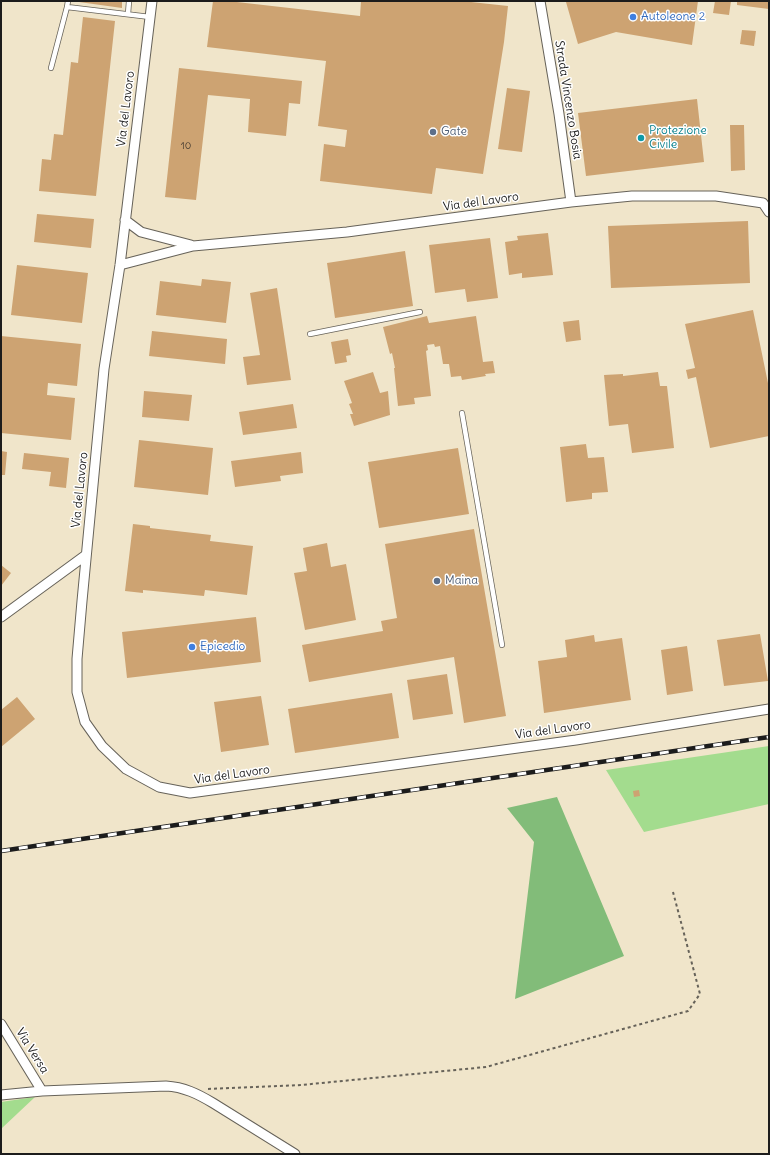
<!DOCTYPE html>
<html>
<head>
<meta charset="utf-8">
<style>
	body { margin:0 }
	#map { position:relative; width:770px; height:1155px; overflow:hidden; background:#f0e5ca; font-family:Delius,sans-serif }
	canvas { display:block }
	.frame { position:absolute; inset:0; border:2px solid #1c1c1c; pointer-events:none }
</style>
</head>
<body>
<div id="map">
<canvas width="770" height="1155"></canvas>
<div class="frame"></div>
</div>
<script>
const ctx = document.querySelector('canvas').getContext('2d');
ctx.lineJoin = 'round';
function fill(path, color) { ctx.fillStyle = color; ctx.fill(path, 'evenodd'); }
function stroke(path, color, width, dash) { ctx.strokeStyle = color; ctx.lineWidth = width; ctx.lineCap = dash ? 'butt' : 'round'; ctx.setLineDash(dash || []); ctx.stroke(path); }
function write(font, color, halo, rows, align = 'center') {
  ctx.font = font + ' Delius,sans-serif'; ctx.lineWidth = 3; ctx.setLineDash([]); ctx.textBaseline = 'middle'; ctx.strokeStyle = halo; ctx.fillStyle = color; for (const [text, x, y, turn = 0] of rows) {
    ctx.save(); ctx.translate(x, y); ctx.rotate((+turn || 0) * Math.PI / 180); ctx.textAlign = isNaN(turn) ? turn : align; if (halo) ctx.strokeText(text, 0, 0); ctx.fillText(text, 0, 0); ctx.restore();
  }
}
const green = new Path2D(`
	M769,746V804L644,832L606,770Z
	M35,1097L1,1129V1102Z`);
const forest = new Path2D(`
	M557,797L624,956L515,999L534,842L507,808Z`);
const building = new Path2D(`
	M79,1H122V8L79,2Z
	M213,1H228L360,16L361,1H462L508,6L504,42L483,174L436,168L432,194L320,181L324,144L345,147L347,130L318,126L326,61L207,47Z
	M570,1H698L692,45L616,32L578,44L566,2Z
	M715,1H731L729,15L713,13Z
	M737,1H769V9L737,5Z
	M83,17L115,21L96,196L39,191L42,159L51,160L54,134L63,135L71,62L78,63Z
	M742,30L756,31L754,46L740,44Z
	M179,68L302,81L300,104L289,103L286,136L248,132L250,99L208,95L196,200L165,197Z
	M507,88L530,91L522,152L498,149Z
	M697,99L704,162L586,176L578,113Z
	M730,125H744L745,170L731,171Z
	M37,214L94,219L91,248L34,242Z
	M748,221L750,283L611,288L608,226Z
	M548,233L553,275L522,278V273L509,275L505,242L518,240L517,236Z
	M490,238L498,298L467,302L465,289L435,293L429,245Z
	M405,251L413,306L335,318L327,263Z
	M17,265L88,273L82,323L11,315Z
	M202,279L231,282L226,323L156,315L160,281L201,286Z
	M277,288L291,380L247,385L243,357L260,355L250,293Z
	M753,310L769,388V436L710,448L696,377L688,379L686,370L695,368L685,324Z
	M427,316L429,323L476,316L483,362L493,361L495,373L485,374L486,376L462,380L461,376L451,377L449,364H443L440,346L435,347L434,344L427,345L428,350L426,351L431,396L414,398L415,404L398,406L394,368H395L392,353L390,354L383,327Z
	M579,320L581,340L566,342L563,322Z
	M152,331L227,339L225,364L149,356Z
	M1,336L81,344L77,386L48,383L47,395L75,398L71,440L1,433Z
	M348,339L351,355L346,356L347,362L335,364L331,342Z
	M373,372L380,393L388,391L390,415L354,426L350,414H353L349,404L352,403L344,381Z
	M658,372L660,386H667L674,448L632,453L628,424L609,426L604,375L623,374V376Z
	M144,391L192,395L189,421L142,417Z
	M293,404L297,428L243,435L239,412Z
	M139,440L213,448L208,495L134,487Z
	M586,444L588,458L604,457L608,492L592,493V499L566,502L560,447Z
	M458,448L469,514L379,528L368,462Z
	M1,451L7,452L5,475H1Z
	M301,452L303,473L280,476L281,481L235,487L231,461Z
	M24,453L69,458L66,488L49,486L51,472L22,469Z
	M133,524L150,526V528L211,535L210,541L253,546L247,595L205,590L204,596L143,590V593L125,591Z
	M474,529L506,716L464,723L454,657L309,682L302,645L383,631L381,621L397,618L385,544Z
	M327,543L331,567L346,564L356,620L305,630L294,573L307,571L303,548Z
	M1,565L11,573L1,586Z
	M256,617L261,662L127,678L122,632Z
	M760,634L768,681L724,686L717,640Z
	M594,635L595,642L622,638L631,700L544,713L538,661L567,657L565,640Z
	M687,646L693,691L667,695L661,650Z
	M447,674L453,714L413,720L407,680Z
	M392,693L399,738L295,753L288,709Z
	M261,696L269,745L221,752L214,702Z
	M17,697L35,719L1,747V710Z
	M639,790L640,796L634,797L633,791Z`);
const path = new Path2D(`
	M208,1089L301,1085L486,1067L688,1011L700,994L673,892`);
const lane = new Path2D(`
	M68,1L67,7L150,17
	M128,14L129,1
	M51,68L67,7
	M310,334L420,312
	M462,413L502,645`);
const street = new Path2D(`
	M152,1L120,265L104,369L82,601L77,659V692L85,722L102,746L126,769L159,787L190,793L576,740L769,709
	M540,1L559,114L571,202
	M125,220L141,232L191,245
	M120,265L193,246L347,232L571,202L632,196H716L763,203L769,212
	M1,617L86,555
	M1,1024L42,1091
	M1,1095L42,1091L166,1086C184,1087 198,1094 213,1103L295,1154`);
const rail = new Path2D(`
	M1,851L769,737`);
const markers = [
	[633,17,4,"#3f7fe0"],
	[433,132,4,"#5c6f8a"],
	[641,138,4,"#0f9aa8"],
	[437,581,4,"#5c6f8a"],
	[192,647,4,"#3f7fe0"]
];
const numberNames = [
	["10",186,146]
];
const shopNames = [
	["Autoleone 2",641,17],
	["Epicedio",200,647]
];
const streetNames = [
	["Strada Vincenzo Bosia",568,100,81],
	["Via del Lavoro",126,109,-83],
	["Via del Lavoro",481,202,-8],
	["Via del Lavoro",80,490,-84],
	["Via del Lavoro",553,730,-8],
	["Via del Lavoro",232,775,-8],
	["Via Versa",32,1051,58]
];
const cultureNames = [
	["Protezione",649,131],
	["Civile",649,145]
];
const serviceNames = [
	["Gate",441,132],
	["Maina",445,581]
];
fill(green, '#a3dc8e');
fill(forest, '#82bc79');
fill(building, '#cda372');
stroke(lane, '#666259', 6);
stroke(street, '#666259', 11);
stroke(path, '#666259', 2, [3, 3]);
stroke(lane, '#fff', 4.5);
stroke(street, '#fff', 9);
stroke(rail, '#1c1c1c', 4.5);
stroke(rail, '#fff', 3, [9]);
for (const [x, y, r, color] of markers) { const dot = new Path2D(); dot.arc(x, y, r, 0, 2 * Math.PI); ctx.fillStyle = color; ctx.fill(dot); stroke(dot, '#fff', 1.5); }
write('10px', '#483e32', null, numberNames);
write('12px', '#366cbe', '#fff', shopNames, 'left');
write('12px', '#1c1c1c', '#fff', streetNames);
write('12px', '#0d838f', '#fff', cultureNames, 'left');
write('12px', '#4e5e75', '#fff', serviceNames, 'left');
</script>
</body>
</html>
